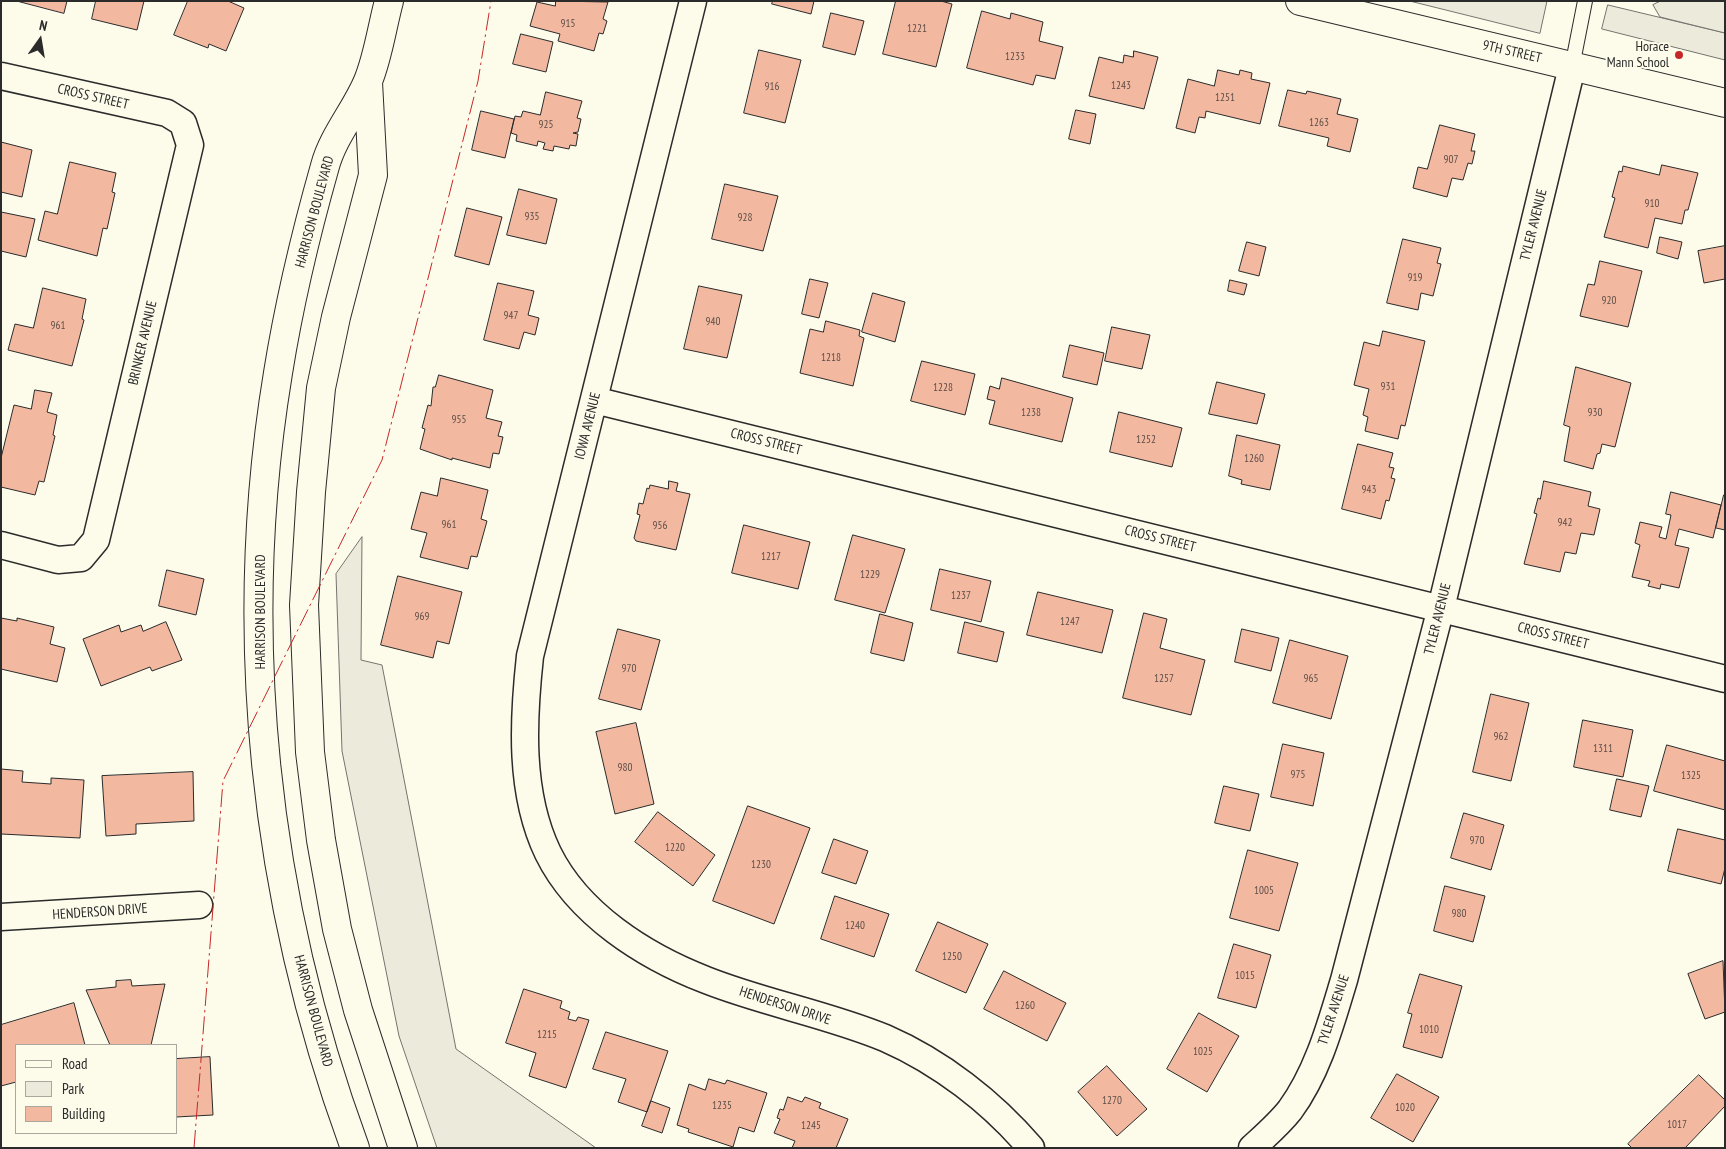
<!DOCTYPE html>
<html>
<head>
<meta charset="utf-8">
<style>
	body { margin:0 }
	#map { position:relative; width:1726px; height:1149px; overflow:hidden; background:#fdfbea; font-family:"PT Sans Narrow",sans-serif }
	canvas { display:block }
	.frame { position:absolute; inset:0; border:2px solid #2b2b2b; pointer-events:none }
	.legend { position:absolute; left:15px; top:1044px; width:162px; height:90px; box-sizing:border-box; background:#fdfbea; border:1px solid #a9a89e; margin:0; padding:6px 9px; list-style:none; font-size:15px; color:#2b2b2b }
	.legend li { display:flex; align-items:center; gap:10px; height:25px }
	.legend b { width:25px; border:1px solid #a9a89e }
	.north { position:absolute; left:15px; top:15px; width:50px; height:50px; -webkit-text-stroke:4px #fdfbea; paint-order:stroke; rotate:13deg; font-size:14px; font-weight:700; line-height:20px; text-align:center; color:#2b2b2b }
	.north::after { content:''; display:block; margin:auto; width:18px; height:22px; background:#2b2b2b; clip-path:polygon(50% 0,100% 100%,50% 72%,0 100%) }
</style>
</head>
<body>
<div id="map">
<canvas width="1726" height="1149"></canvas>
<div class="frame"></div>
<ul class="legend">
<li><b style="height:6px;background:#fdfbea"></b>Road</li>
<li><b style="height:14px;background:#ecebdb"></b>Park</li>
<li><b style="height:14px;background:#f2b8a0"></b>Building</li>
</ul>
<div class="north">N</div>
</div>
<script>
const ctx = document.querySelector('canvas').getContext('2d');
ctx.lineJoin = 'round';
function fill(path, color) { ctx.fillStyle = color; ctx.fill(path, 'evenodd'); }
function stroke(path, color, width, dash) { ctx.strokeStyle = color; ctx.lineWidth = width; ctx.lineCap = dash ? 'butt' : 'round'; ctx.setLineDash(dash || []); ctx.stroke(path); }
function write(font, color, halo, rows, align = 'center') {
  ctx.font = font + ' "PT Sans Narrow",sans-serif'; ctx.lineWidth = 4; ctx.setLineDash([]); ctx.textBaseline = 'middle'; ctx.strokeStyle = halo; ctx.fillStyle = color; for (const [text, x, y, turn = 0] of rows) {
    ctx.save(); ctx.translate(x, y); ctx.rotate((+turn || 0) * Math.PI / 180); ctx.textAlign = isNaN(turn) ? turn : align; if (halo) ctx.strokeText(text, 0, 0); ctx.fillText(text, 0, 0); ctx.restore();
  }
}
const green = new Path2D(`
	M1410,1H1547L1540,33Z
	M1608,5L1725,33V60L1602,29Z
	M362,537L361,660L382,665L456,1049L596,1148H437L399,1036L342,751L336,574Z`);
const parking = new Path2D(`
	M1661,1H1725V33L1660,17L1653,5Z`);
const building = new Path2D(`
	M17,1H67L64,13Z
	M96,1H144L137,30L92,19Z
	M188,1H228L244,8L226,51L209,44L208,48L174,35Z
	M556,1L608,2L603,19L607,21L603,34L599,33L594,51L558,41L560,34L530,26L537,2L555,6Z
	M773,1H814L811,14L772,4Z
	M896,1H941L952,4L936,67L883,54Z
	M982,11L1010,19L1011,13L1043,22L1039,41L1063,47L1055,79L1036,75L1033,85L967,68Z
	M831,13L864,21L855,55L823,47Z
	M521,34L553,42L546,72L513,64Z
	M759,50L801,60L785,123L744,113Z
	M1134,51L1158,57L1144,109L1089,96L1099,57L1123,63L1124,55L1133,57Z
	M1218,70L1239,75L1240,70L1252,73L1251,79L1270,83L1260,124L1206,111L1205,118L1199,117L1195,133L1176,128L1188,79L1214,86Z
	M1288,90L1306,94L1307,91L1341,99L1337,114L1358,119L1350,152L1327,146L1329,138L1279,126Z
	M546,92L582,101L577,118L581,119L578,132L573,133L578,134L576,146L570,145L569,149L554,146L553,151L543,149L545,143L538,141L537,146L516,141L517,135L511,133L515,116L521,117L523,111L540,115Z
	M1076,110L1096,114L1090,144L1069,139Z
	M481,111L514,119L505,158L472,150Z
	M1440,125L1475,134L1471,151H1475L1472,164L1468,163L1463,180L1452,178L1447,197L1413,188L1418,167L1427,169Z
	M1,142L32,150L22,197L1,192Z
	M70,162L116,173L112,192L115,193L107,229L103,228L97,256L38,240L45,211L57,214Z
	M1662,165L1698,173L1688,210H1685L1682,224L1655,218L1648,248L1604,237L1615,198L1612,197L1619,171L1622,172L1623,166L1659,175Z
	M725,184L778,196L763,251L712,239Z
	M519,189L557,199L546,244L507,235Z
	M467,208L502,217L489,265L455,256Z
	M1,212L35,219L26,257L1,251Z
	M1660,237L1682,242L1678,259L1657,253Z
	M1403,239L1441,248L1437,263L1441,264L1433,296L1421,293L1418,310L1387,303Z
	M1247,242L1266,247L1259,276L1239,271Z
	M1725,246V279L1704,283L1698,251Z
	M1600,261L1642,271L1628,327L1580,316L1588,284L1594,285Z
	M810,279L828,283L819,318L802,314Z
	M1230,280L1247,284L1244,295L1228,291Z
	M498,283L534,291L528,315L539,318L535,335L524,332L519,349L484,340Z
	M699,286L742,295L727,358L684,349Z
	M43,288L86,299L82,319L84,320L72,366L8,350L15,324L33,328Z
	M873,293L905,302L895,342L862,332Z
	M826,321L860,330L859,336L864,338L853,386L800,373L810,329L823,332Z
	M1112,327L1150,335L1142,369L1105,361Z
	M1383,331L1425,341L1405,426L1401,425L1398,439L1365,431L1368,417L1363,415L1369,389L1354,385L1364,342L1379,346Z
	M1070,345L1104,353L1097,385L1063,377Z
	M922,361L975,374L965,415L911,401Z
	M1576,367L1631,383L1615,447L1602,444L1600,453L1597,454L1593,469L1564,461L1570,427L1564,425Z
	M439,375L493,390L486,418L502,422L498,436L503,437L499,454L493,453L490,468L452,458V460L420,449L425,429L422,428L428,405L431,406L433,387H435Z
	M1002,378L1073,398L1062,442L989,424L995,401L987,399L990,386L999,389Z
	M1217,382L1265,394L1257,424L1209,414Z
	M35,390L52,393L47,412L57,415L53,435L55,436L44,482L39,481L35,495L1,487V458L14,405L31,409Z
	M1119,412L1182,428L1172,467L1110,452Z
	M1237,435L1280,445L1270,490L1241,484L1242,480L1229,476Z
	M1358,444L1393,453L1389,467L1394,468L1391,478L1395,479L1389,501L1386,500L1381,519L1342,509Z
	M441,478L488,490L481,519L487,521L477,557L471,556L468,569L420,557L427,533L411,529L421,492L437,496Z
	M669,481L678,483L676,491L690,494L676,550L636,541L634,538L640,515L637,514L639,503L643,504L647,488L649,489L650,485L668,489Z
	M1544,481L1591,492L1588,506L1600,509L1594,535L1581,533L1576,554L1565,552L1560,572L1524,564L1537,514L1534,513L1538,498L1540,499Z
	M1671,492L1721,505L1713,538L1679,529L1675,545L1689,548L1679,588L1661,584L1660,589L1648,586L1650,581L1632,577L1640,545L1635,543L1640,522L1662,527L1659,537L1666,539L1671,515L1666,514Z
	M1724,495H1725V530L1716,528Z
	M744,525L810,542L798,589L732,573Z
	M853,535L905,549L885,613L835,600Z
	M940,569L991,581L981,622L931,610Z
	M167,570L204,579L196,615L159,606Z
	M398,576L462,592L449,644L437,641L433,658L381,645Z
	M1038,592L1113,610L1102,653L1027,635Z
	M1144,613L1167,619L1160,648L1205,660L1191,715L1123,698Z
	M880,614L913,623L904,661L871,653Z
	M1,618L17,621V618L54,627L50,644L65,648L57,682L1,669Z
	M166,622L182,660L152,671L150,667L101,686L83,639L119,625L121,632L141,625L143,631Z
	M965,622L1004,632L997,662L958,653Z
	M618,629L660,640L641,710L599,699Z
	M1242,629L1279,638L1271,671L1235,662Z
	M1290,640L1348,656L1331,719L1273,703Z
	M1491,694L1529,703L1511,781L1473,772Z
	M1583,720L1633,730L1623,777L1574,767Z
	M636,723L654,804L615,814L596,732Z
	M1283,744L1324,753L1313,806L1271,797Z
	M1667,745L1725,761V810L1654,791Z
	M1,769L23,771L22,782L51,784V778L84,780L80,838L1,834Z
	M193,772L194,821L136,824V834L106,836L102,776Z
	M1617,779L1649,786L1641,817L1610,810Z
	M1224,786L1259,794L1250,831L1215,823Z
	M748,806L810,828L774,924L713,901Z
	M658,812L715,855L693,886L635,842Z
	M1464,813L1504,825L1491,870L1451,858Z
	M1678,829L1725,840V868L1721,884L1668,871Z
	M834,839L868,851L856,884L822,873Z
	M1248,850L1298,863L1279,931L1230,918Z
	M1445,886L1485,896L1473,942L1434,931Z
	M835,896L889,914L874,957L821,939Z
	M938,922L988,944L966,993L916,971Z
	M1234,944L1271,955L1256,1008L1218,998Z
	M1723,961L1725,1012L1705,1019L1688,974Z
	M1004,971L1066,1003L1047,1041L984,1009Z
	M1420,974L1462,986L1442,1058L1403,1047L1412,1014L1408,1013Z
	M131,980L132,986L165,984L151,1045H110L86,990L116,987V981Z
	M524,989L562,1001L560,1008L570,1012L568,1019L576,1021L578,1017L589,1020L566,1088L529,1076L536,1053L506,1043Z
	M74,1003L85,1045H16V1082L1,1086V1025Z
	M1199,1013L1239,1036L1207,1092L1167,1069Z
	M606,1032L668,1051L647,1112L618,1102L626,1079L593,1069Z
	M210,1057L213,1115L176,1117V1059Z
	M1107,1066L1147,1109L1117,1136L1078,1092Z
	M1397,1074L1439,1097L1413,1142L1371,1118Z
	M1699,1075L1725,1100V1106L1685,1148H1632L1628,1144Z
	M709,1079L725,1084L727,1080L767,1093L754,1132L739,1127L733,1147L688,1132L689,1129L677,1125L689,1084L705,1090Z
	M788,1097L802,1102L805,1097L821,1103L819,1108L848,1119L836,1148H792L795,1141L774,1133L780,1119L777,1118L780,1109L783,1110Z
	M651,1101L670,1108L662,1133L642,1126Z`);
const service = new Path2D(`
	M1572,67L1585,1`);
const minor = new Path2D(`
	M693,1L530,656C523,720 519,793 548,853C578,914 644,956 706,980C764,1003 827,1014 885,1038C940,1062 992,1102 1031,1148
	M1,76L167,113L183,123L190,145L96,540L81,558L58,560L1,545
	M594,400L1725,679
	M1,917L199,905
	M1252,1148C1265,1136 1279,1124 1290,1110C1318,1072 1331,1023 1344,980L1441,608L1572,67`);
const tertiary = new Path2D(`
	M1300,1L1725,103`);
const secondary = new Path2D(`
	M368,82L373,175L336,317L321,388L311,492L304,605L310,752L321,840L337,929L358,1010L403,1148
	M355,1148C264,901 235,633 278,373C289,304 306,233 325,166C333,136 356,110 368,81C378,57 382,27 389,1`);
const power = new Path2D(`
	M194,1148L223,781L382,460L478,81L491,1`);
const markers = [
	[1679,55,5,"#c62828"]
];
const numberNames = [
	["915",568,24],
	["1221",917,29],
	["1233",1015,57],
	["1243",1121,86],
	["916",772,87],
	["1251",1225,98],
	["1263",1319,123],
	["925",546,125],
	["907",1451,160],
	["910",1652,204],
	["935",532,217],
	["928",745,218],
	["919",1415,278],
	["920",1609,301],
	["947",511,316],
	["940",713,322],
	["961",58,326],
	["1218",831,358],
	["931",1388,387],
	["1228",943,388],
	["1238",1031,413],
	["930",1595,413],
	["955",459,420],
	["1252",1146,440],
	["1260",1254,459],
	["943",1369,490],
	["942",1565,523],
	["961",449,525],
	["956",660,526],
	["1217",771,557],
	["1229",870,575],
	["1237",961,596],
	["969",422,617],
	["1247",1070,622],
	["970",629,669],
	["1257",1164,679],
	["965",1311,679],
	["962",1501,737],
	["1311",1603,749],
	["980",625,768],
	["975",1298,775],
	["1325",1691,776],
	["970",1477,841],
	["1220",675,848],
	["1230",761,865],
	["1005",1264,891],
	["980",1459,914],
	["1240",855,926],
	["1250",952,957],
	["1015",1245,976],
	["1260",1025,1006],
	["1010",1429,1030],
	["1215",547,1035],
	["1025",1203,1052],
	["1270",1112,1101],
	["1235",722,1106],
	["1020",1405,1108],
	["1017",1677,1125],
	["1245",811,1126]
];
const poiNames = [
	["Horace",1669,47],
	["Mann School",1669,63]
];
const streetNames = [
	["9TH STREET",1512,52,13],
	["CROSS STREET",93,97,13],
	["HARRISON BOULEVARD",315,212,-75],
	["TYLER AVENUE",1534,225,-76],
	["BRINKER AVENUE",143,343,-77],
	["IOWA AVENUE",588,426,-76],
	["CROSS STREET",766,442,14],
	["CROSS STREET",1160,539,14],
	["HARRISON BOULEVARD",261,612,-90],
	["TYLER AVENUE",1438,619,-76],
	["CROSS STREET",1553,636,14],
	["HENDERSON DRIVE",100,912,-4],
	["HENDERSON DRIVE",785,1006,18],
	["TYLER AVENUE",1334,1010,-72],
	["HARRISON BOULEVARD",313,1011,75]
];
fill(green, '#ecebdb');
stroke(green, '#74746e', 1);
fill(parking, '#eceadb');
stroke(parking, '#74746e', 1);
fill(building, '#f2b8a0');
stroke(building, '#2b2b2b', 1);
stroke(service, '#2b2b2b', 16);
stroke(minor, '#2b2b2b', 29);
stroke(tertiary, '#2b2b2b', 30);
stroke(secondary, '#2b2b2b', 30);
stroke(service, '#fdfbea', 14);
stroke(minor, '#fdfbea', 26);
stroke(tertiary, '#fdfbea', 28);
stroke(secondary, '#fdfbea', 28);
stroke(power, '#c62828', 1, [18, 4, 2.5, 4]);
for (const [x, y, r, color] of markers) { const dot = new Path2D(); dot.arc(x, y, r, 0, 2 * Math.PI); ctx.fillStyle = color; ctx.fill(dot); stroke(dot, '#fdfbea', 2); }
write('11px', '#5d4e48', null, numberNames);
write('14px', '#2b2b2b', '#fdfbea', poiNames, 'right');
write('14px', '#2b2b2b', '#fdfbea', streetNames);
</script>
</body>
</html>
